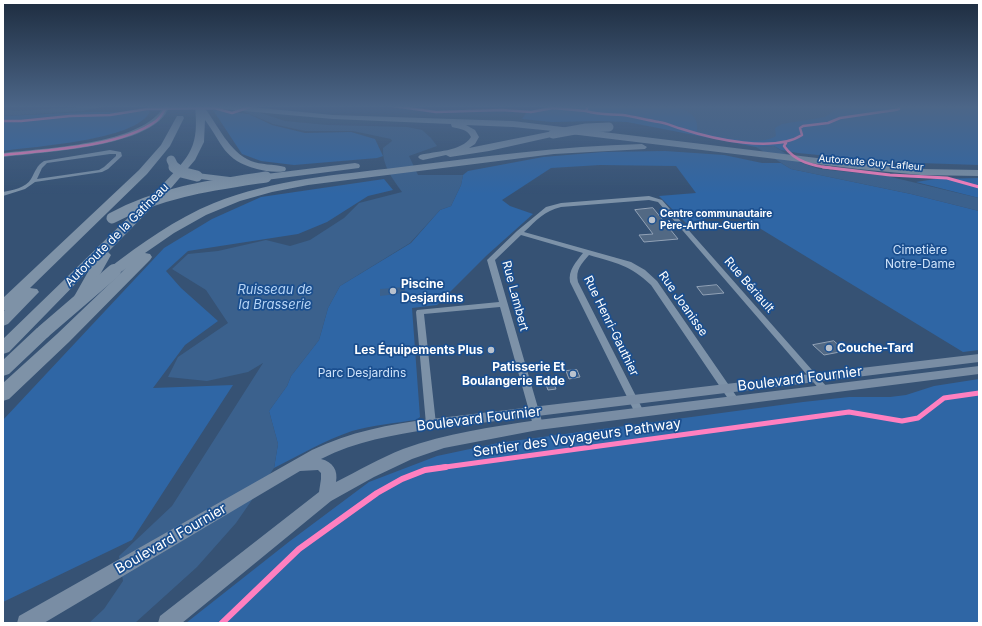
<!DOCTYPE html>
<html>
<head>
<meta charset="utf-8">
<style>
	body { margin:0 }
	#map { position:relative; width:982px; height:626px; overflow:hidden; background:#365274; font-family:Inter,sans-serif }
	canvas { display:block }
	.frame { position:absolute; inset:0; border:4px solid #fff; pointer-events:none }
</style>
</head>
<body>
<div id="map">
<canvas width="982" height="626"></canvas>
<div class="frame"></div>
</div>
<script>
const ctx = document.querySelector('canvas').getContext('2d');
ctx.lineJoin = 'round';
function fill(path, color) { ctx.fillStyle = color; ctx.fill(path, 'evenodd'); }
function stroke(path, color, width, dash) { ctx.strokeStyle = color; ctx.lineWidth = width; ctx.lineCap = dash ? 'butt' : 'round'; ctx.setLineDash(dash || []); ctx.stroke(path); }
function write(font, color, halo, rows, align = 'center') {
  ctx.font = font + ' Inter,sans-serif'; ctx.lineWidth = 3.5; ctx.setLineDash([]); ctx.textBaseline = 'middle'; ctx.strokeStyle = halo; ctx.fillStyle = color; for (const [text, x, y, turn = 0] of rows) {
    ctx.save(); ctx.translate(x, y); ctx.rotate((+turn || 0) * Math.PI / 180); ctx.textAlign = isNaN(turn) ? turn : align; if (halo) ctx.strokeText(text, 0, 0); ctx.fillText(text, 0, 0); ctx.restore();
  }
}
const green = new Path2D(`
	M551,106H979V165L890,162L798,153L781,150L774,146L756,147L627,122L599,121L552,122L522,119L527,112Z
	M148,110L150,112C134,141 35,146 3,151V116L90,112H131Z
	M213,110L249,114L272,125L305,133L351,132L375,139L383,156L377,158L294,165L261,161L242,154Z
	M665,151L724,155L762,163H781L791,169L911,194L979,211V350L963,352L733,212L686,223L659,196L696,193L676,166L600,165L551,168L502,200L510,206L533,214L486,256L437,305L412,308L420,417L416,420C395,423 373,425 352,431C325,440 300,455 274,468L278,444L269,411L287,386L291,376L319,340L328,308L340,286L411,243L440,210L451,206L461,185L463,175L468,171L543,157L603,152Z
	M979,178V198L916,182L935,179Z
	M384,179L393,190L368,196L327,222L298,234L188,251L166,271L181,288L218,321L185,345L153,388L233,385L132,540L3,602V420L164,248L212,219L261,197Z
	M979,379V623H186L290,541L369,482L437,456L498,443L803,402L849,397H890L906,395L934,386Z`);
const water = new Path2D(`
	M97,106H141C122,107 102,105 84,111L3,116V110L18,111Z
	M143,106H223L249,109L285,121L328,125L407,127L422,130L431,138L437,146L409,156L418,175H463L461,185L451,206L440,210L410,243L340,286L328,308L319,340L291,376L287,386L269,411L278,444L274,468L236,523L197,567L135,623H89L104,609L123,581L119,556L172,506L263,363L248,372L207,381L168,377L178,357L228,323L206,290L172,269L188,254L218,251L266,240L290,246L310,240L344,218L359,203L402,192C392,178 382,165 383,148L392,141L391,139L353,131H305L273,124L240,110L208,107L153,108Z
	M673,106H841L825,117L782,124L775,128L776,136C758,147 717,136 697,132C699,114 688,111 673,106Z
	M774,146L799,162L819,169L887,176L979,198V211L911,194L791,169L756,147Z
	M405,287V293L380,296V289Z`);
const building = new Path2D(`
	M653,208L678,239L644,242L639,235L653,234L635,210Z
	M717,285L724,293L703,295L697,287Z
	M421,294H423L424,300L408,302L407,296Z
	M834,341L845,351L824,355L813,345Z
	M577,370L580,377L569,379L566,371Z
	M552,378L556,389L548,390L544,379Z`);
const street = new Path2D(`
	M110,150L121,152L122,156L108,169L102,172L35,182L25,189L3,196V192C12,190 26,188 31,179C35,172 37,165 44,161ZM110,154H116V156L104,167L99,170L37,179L42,168L47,163Z
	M649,196L662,200L827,387L829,389L827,391L824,392L821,391L658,202L649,200L561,207C544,211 537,220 524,232L631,262L645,270L657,281L737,397L739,400L737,403L734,404L731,403L651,285C630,265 616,263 589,255C582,263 575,270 578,282L644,412L642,415L639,416L636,415L570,282C568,270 576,262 583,253L521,235L495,260L543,425L542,428L538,429L534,428L533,425L500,307L424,314L436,424L435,427L431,428L427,427L426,424L416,312L417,310L499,302L487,260L517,231L546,207L561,203Z`);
const secondary = new Path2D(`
	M164,106H170C167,112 164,117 159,121C128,148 44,152 3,157V153C43,148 143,145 164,106Z
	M979,354V362L431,429C393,435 356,441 321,459C333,462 338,470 336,482C358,471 380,458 403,449C446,433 492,427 538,420L979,366V374L538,430L444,448L412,459L374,477L331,501L182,623H158L160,616L319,492L321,479V473L318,470L300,471L44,623H17L19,616L312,450C350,432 389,424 431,419Z`);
const highway = new Path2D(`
	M195,106L204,107C218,125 229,152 251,161C261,165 273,164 285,167L286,169L285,171C276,173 265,171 257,169C223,160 223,144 205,120L204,142L195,160L172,187L108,252L111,255L83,305L78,306L73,305L71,302L89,270L9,352L3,354V339L164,183C191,155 199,146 195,106Z
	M206,106H241L333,115L513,121L858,163L921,169L979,170V176L921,175L858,169L554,132L557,134L556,136L489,151L450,157L446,155L423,160L420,159L418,157L420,155C435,151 461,152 471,137C467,129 460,129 452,127L451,124L333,119L210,108ZM466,125L513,127L553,131L469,148L475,144L479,137L475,130Z
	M177,116H183L184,118L170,146L147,174L30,288L37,289L39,292L8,324L3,326V312L5,310L3,311V298L139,170L161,145Z
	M642,144L647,147L645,149L554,154L308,185L272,192L240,201L206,215L174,233L145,253L150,254L152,257L150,260L69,342L9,399L3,401V383L57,334L126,268C120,273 117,276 109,274L107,271L109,268C142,243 175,219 214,203C273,179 338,175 401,167C482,157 560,146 642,144Z
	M355,163L359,164L360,166L359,168L266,180L261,177L266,174Z
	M197,173L238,178L243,181L238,184L193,178L192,176Z
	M43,327L49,328L51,332L49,336L9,374L3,376V360L37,328Z`);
const highwayBridgeFar2 = new Path2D(`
	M553,134L586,128L609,127
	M171,160L175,168`);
const highwayBridgeFar1 = new Path2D(`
	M174,167L181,172L197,176
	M112,218C160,192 213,185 266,177`);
const highwayBridge = new Path2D(`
	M43,332L114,271`);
const cyclewayFar3 = new Path2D(`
	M393,106L436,112L502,110L531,112L553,108L586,111
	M588,106L586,111C598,115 610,114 623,115C635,117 647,120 659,122C667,123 674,127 682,129C713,139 774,153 802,135L800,128L803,126L828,123L840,118L895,110L899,109L898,106
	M3,121H21L70,116L110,115L147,109L214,108L232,113L253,106
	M786,143L784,146C795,162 813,166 831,168
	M3,155C47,150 121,147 156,121C161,117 164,111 167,106`);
const cyclewayFar2 = new Path2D(`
	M823,167L890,175L947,178L979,187`);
const cyclewayFar1 = new Path2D(`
	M438,468L849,412L902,421L918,418L944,398L979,393`);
const cycleway = new Path2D(`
	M222,623L299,549L377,493L402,479L425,470L446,467`);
const markers = [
	[652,220,4,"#b9c2ce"],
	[393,291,4,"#b9c2ce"],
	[829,348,4,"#b9c2ce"],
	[491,350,4,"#b9c2ce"],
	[573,374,4,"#b9c2ce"]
];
const farStreetnames = [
	["Autoroute Guy-Lafleur",871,163,5]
];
const farPoinames = [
	["Centre communautaire",660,214],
	["Père-Arthur-Guertin",660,226]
];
const streetNames = [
	["Autoroute de la Gatineau",117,235,-45],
	["Rue Bériault",749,285,49],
	["Rue Lambert",515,296,75],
	["Rue Joanisse",683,304,55],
	["Rue Henri-Gauthier",611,326,64]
];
const parkNames = [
	["Cimetière",920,250],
	["Notre-Dame",920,264],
	["Parc Desjardins",362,373]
];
const poiNames = [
	["Piscine",401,284],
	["Desjardins",401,298],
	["Couche-Tard",837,348],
	["Les Équipements Plus",483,350,"right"],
	["Patisserie Et",565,367,"right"],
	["Boulangerie Edde",565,381,"right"]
];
const waterNames = [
	["Ruisseau de",275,290],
	["la Brasserie",275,305]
];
const nearStreetnames = [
	["Boulevard Fournier",800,379,-7],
	["Boulevard Fournier",479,419,-7],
	["Sentier des Voyageurs Pathway",577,438,-8],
	["Boulevard Fournier",171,539,-30]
];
fill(green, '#2f66a5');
fill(water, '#3b618d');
fill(building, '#526984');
stroke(building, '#92a2b6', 1);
fill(street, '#7d92a8');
fill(secondary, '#798da4');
fill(highway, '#7e92a7');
stroke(highwayBridgeFar2, '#7e92a7', 9);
stroke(highwayBridgeFar1, '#7e92a7', 11);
stroke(highwayBridge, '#7e92a7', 14);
stroke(cyclewayFar3, '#ff80c0', 2.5);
stroke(cyclewayFar2, '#ff80c0', 3);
stroke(cyclewayFar1, '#ff80c0', 5);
stroke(cycleway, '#ff80c0', 6);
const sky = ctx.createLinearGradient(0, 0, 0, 194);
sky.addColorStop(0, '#1e2d40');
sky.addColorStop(0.55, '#4c6688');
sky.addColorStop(1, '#4c668800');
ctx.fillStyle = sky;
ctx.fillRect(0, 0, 982, 194);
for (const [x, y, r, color] of markers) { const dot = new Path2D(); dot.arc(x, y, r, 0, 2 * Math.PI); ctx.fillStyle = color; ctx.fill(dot); stroke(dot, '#1b4f8f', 1.5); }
write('10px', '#fff', '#1b4f8f', farStreetnames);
write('bold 10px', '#fff', '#1b4f8f', farPoinames, 'left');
write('12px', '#fff', '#1b4f8f', streetNames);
write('12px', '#cfe3fa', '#1b4f8f', parkNames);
write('bold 12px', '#fff', '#1b4f8f', poiNames, 'left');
write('italic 13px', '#b5d3f5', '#1b4f8f', waterNames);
write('14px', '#fff', '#1b4f8f', nearStreetnames);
</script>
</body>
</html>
